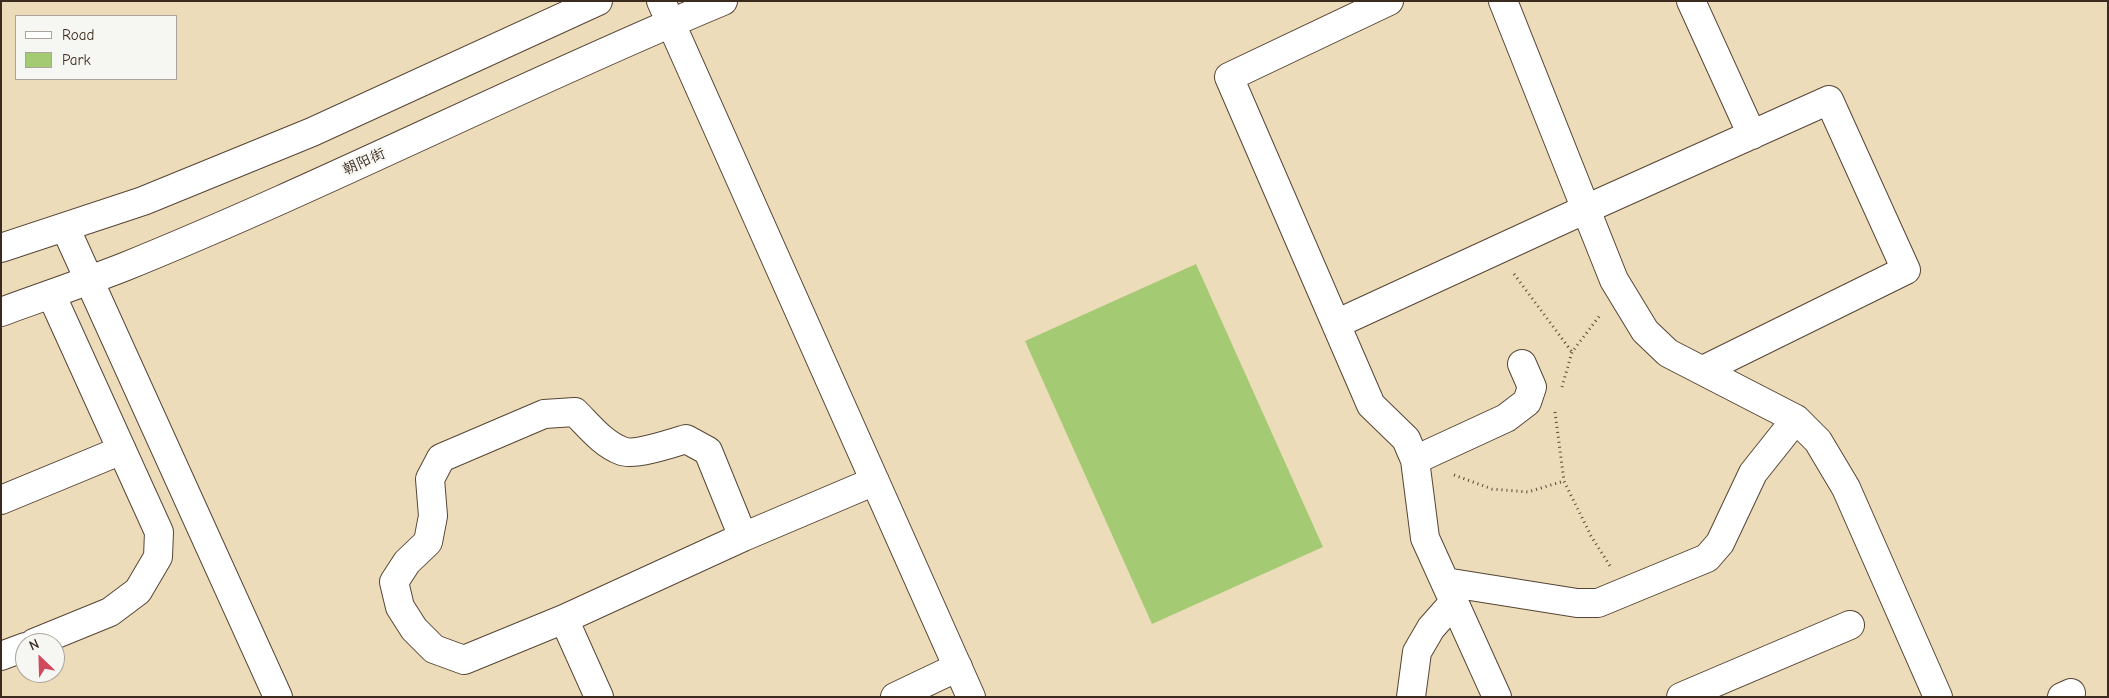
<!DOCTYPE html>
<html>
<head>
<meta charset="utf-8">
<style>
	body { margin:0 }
	#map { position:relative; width:2109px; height:698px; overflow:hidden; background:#eddcba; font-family:"Comic Neue",sans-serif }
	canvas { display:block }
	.frame { position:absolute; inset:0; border:2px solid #3b2a1e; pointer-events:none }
	.legend { position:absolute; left:15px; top:15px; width:162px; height:65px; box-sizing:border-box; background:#f6f6f2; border:1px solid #aba49d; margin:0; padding:6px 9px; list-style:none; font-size:15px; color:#3b2a1e }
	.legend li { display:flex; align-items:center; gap:10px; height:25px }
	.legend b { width:25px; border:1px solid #aba49d }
	.north { position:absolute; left:15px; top:633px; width:50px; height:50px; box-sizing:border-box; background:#f6f6f2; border:1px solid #aba49d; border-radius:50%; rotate:336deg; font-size:14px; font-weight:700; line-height:20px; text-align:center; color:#3b2a1e }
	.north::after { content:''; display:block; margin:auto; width:18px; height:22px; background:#d1495b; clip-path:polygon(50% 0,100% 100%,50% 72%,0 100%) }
</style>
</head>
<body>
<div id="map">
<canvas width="2109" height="698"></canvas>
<div class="frame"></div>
<ul class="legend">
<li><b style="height:6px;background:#fff"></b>Road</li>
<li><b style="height:14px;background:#a5ca74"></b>Park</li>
</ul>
<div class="north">N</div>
</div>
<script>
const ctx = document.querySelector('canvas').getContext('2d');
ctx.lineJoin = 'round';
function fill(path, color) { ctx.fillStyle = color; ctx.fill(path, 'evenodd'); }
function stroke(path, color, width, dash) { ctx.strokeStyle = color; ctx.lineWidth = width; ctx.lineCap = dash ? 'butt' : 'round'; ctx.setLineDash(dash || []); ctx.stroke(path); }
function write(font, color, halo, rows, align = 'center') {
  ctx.font = font + ' "Comic Neue","LXGW WenKai TC",sans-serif'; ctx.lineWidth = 4.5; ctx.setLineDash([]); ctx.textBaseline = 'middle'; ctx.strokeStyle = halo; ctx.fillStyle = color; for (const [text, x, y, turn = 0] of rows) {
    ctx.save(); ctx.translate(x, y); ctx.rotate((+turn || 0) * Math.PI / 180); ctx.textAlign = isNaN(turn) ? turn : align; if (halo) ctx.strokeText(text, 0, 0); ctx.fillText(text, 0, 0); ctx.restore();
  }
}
const green = new Path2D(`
	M1196,264L1323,547L1152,624L1025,341Z`);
const path = new Path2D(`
	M1514,274L1572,352
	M1562,387L1572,352L1601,314
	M1555,412L1564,481L1591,536L1610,566
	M1454,475L1492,489L1528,492L1564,481`);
const minor = new Path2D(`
	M661,1L971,697
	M1389,1L1229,77L1371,405L1406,439L1415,460L1425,538L1497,697
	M1503,1L1614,280L1645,331L1668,353L1796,419L1818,441L1846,488L1938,697
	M1691,1L1752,135
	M65,227L278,697
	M1,248L143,201L312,132L598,1
	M1,312C42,297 83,283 124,267C326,185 521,85 723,1
	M1336,324L1586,209L1829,100L1906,270L1703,370
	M575,412C589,426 603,444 622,451C634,456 673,443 686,439L708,451L743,537L564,619L464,660L434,649L414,629L400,607L394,582L407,562L428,542L433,516L430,479L441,458L544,414Z
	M1415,460L1506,418L1527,402L1532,387L1522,364
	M1,500L122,450
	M743,537L875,481
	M1445,582L1577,603H1598L1707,558L1720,543L1753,473L1796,419
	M564,619L599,697
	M34,643L110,612L138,591L158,557L159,532L51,294
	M1,656L25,647
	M895,697L958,667
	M1411,697L1417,652L1431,628L1454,602
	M1681,697L1850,625
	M2062,697L2071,693`);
const streetNames = [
	["朝阳街",364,162,-24]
];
fill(green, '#a5ca74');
stroke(minor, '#564535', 30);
stroke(path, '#564535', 3, [1, 4]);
stroke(minor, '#fff', 28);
write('15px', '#3b2a1e', '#f6f6f2', streetNames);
</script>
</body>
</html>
